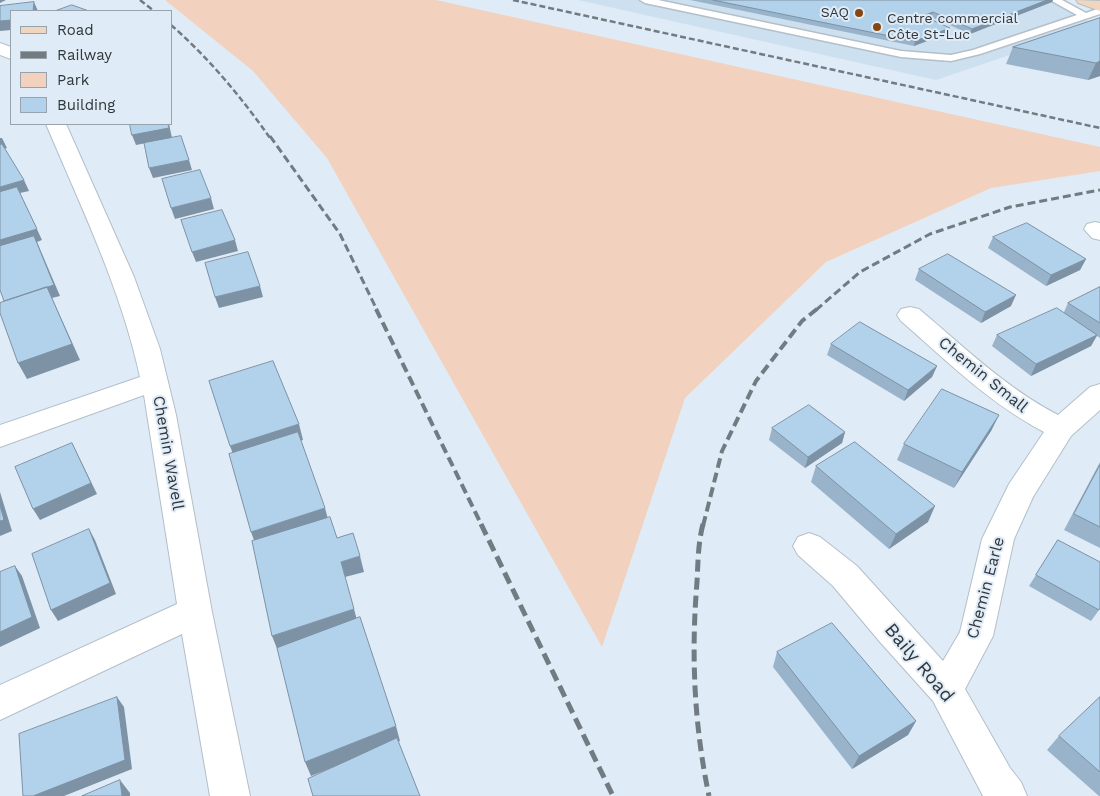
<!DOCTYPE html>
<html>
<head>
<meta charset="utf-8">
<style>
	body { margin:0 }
	#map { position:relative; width:1100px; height:796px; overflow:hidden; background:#dfebf6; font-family:"Work Sans",sans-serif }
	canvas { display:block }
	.legend { position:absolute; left:10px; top:10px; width:162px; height:115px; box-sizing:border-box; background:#dfebf6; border:1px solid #99a3ab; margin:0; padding:6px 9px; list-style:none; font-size:15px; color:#31363a }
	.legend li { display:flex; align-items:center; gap:10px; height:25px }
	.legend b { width:25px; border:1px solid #99a3ab }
</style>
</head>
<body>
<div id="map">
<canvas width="1100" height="796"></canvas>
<ul class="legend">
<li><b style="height:6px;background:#f0d5bf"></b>Road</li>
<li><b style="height:6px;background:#737b82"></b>Railway</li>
<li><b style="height:14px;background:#f2d2be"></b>Park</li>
<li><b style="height:14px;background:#b2d1eb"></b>Building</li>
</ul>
</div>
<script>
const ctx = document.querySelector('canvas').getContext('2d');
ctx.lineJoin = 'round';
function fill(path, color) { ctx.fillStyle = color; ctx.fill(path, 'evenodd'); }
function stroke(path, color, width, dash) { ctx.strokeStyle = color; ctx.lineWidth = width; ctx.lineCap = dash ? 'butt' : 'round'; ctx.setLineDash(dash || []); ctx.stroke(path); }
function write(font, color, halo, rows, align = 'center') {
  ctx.font = font + ' "Work Sans",sans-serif'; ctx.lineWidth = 4; ctx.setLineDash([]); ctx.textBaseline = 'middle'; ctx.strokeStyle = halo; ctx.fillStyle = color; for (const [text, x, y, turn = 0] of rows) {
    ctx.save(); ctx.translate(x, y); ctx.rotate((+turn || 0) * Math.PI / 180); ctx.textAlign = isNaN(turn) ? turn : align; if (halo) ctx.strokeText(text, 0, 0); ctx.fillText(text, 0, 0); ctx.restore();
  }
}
const built = new Path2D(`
	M578,0H1053L1069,8L1095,26L936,80Z`);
const green = new Path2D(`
	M165,0H436L1100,147V171L991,188L826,262L685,398L602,647L327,158L253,71Z`);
const lane = new Path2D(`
	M640,0H658L901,51L951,55L973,50L1077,15L1050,0H1062L1086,13L1100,8V14L980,54L951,61L901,57L645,3Z`);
const street = new Path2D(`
	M0,43L11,47V59L0,55Z
	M46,124H66L134,277L160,349L176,415L212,612L250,796H210L182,634L0,720V685L177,604L144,395L0,447V425L140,377C121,289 81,207 46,124Z
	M1095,222L1100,223V240L1092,238L1084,229L1087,224Z
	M910,307L919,309C964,347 1006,388 1058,415L1090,387L1100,384V410L1071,436L1033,497L1014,539L993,636L965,689L1010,768L1021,782L1027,796H983L933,701L880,642L833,586L798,555L793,546L798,537L809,533L820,537L857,566L943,661L960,632L982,539L1009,484L1044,432C990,404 947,361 901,321L897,315L901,309Z`);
const secondary = new Path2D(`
	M1076,0L1100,1V11L1078,3Z`);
const railFar3 = new Path2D(`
	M140,0L154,11
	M513,0L1100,128
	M171,25C208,57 242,98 270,138`);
const railFar2 = new Path2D(`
	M270,136L340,234L377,310
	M816,310L860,272L930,234L1010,207L1100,190`);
const railFar1 = new Path2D(`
	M376,309L482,526
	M703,526L722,451L756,381L802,321L817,309`);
const rail = new Path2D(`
	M481,524L613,796
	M703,524C698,543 698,563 697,582C691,654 694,725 709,796`);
const wall = new Path2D(`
	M690,0H1053L1052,2L970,34L931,17L929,18L948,33L914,46Z
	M1100,18V76L1088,80L1006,64L1013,47Z
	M993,237L1086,259L1080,270L1046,286L988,248Z
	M919,269L1011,306L981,323L915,280Z
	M1100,287V338L1097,336L1091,346L1031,376L992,346L997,335L1064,312L1068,303Z
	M831,344L937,366L932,377L904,401L827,355Z
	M999,415L991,431L954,488L897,460L904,444Z
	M772,428L845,432L842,443L805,468L769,440Z
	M1100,462V548L1064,530Z
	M816,466L928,522L889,549L811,482Z
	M1058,540L1099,610L1091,621L1029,586Z
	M777,652L916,721L908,735L852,769L773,667Z
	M1100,697V796H1099L1047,750L1059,736Z`);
const shadedWall = new Path2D(`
	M0,0H6L0,3Z
	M1047,0H1053L1052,2L970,34L972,29Z
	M34,2L38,11H33Z
	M933,12L931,17L922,21L923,16Z
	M11,20V30L0,31V21Z
	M950,28L948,33L914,46L915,41Z
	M1100,61V76L1088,80L1096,63Z
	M169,124L172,138L136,145L132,135Z
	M0,138H2L7,148L0,150Z
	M189,160L192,170L153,178L149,168Z
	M24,180L29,191L20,193L42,240L37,242L60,296L52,298L80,360L27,379L18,363L0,253V187Z
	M211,198L214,209L175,219L171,208Z
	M235,240L238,251L196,262L192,252Z
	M1086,259L1080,270L1046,286L1051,275Z
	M260,286L263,297L219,308L215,297Z
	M1016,295L1011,306L981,323L985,312Z
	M1097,335L1091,346L1031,376L1036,364Z
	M937,366L932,377L904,401L908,390Z
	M999,415L991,431L954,488L962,472Z
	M299,424L303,440L236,462L230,446Z
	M845,432L842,443L805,468L808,457Z
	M72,443L97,494L40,520L33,509Z
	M0,492L12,531L0,536Z
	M935,506L928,522L889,549L896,534Z
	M325,508L329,523L257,548L251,532Z
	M89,529L95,540L116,594L58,621L51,610Z
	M360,556L364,572L345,577L341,562Z
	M15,566L22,576L40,628L0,647V632Z
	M354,609L358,624L278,651L272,636Z
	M117,697L124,707L132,769L64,796H33Z
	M916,721L908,735L852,769L859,756Z
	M396,726L400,741L311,776L305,762Z
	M120,780L130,793V796H122Z`);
const building = new Path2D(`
	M713,0H1047L972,29L933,12L923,16L950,28L915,41Z
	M34,2L33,11H11V20L0,21V6Z
	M72,5L89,11H55Z
	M1100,18V61L1096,63L1013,47Z
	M130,124H168L169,128L132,135Z
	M181,136L189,160L149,168L144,143Z
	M2,144L24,180L0,187V145Z
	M200,170L211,198L171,208L162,179Z
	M17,187L37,229L0,240V192Z
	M222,210L235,240L192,252L181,220Z
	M1027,223L1086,259L1051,275L993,237Z
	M34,236L54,285L4,301L0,290V246Z
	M248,252L260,286L215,297L205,263Z
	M948,254L1016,295L985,312L919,269Z
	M47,287L72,344L18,363L0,313V303Z
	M1100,287V323L1068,303Z
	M1057,308L1097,335L1036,364L997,335Z
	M860,322L937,366L908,390L831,344Z
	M273,361L299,424L230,446L209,381Z
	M942,389L999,415L962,472L904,444Z
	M809,405L845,432L808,457L772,428Z
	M298,432L325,508L251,532L229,454Z
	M855,442L935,506L896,534L816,466Z
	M72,443L91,483L33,509L15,467Z
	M1100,465V527L1074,514Z
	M0,505L4,520L0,521Z
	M330,517L337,538L353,533L360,556L341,562L354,609L272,636L252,541Z
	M89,529L110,583L51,610L32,554Z
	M1058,540L1100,562V608L1099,610L1036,575Z
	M15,566L32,617L0,632V572Z
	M360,617L396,726L305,762L277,648Z
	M832,623L916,721L859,756L777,652Z
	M117,697L125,760L33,796H23L19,734Z
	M1100,697V772L1059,736Z
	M397,738L420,796H313L308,779Z
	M120,780L122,796H82Z`);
const markers = [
	[859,13,5,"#884711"],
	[877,27,5,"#884711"]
];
const farPoinames = [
	["SAQ",849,13],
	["Centre commercial",887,19,"left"],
	["Côte St-Luc",887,35,"left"]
];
const streetNames = [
	["Chemin Small",983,375,39],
	["Chemin Wavell",168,453,80],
	["Chemin Earle",986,588,-75]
];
const nearStreetnames = [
	["Baily Road",919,663,50]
];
fill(built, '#cde0f0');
fill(green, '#f2d2be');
stroke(lane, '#b3bfc9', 3);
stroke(street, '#b3bfc9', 2);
stroke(secondary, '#b3bfc9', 2);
fill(lane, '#fff');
fill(street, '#fff');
fill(secondary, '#f0d5bf');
stroke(railFar3, '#737b82', 2.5, [6, 3]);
stroke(railFar2, '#737b82', 3, [8, 4]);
stroke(railFar1, '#737b82', 4, [10, 5]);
stroke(rail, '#737b82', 5, [12, 6]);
fill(wall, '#99b4ca');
fill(shadedWall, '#7d92a4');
fill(building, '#b2d1eb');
stroke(building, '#7d92a4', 1);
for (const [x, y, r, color] of markers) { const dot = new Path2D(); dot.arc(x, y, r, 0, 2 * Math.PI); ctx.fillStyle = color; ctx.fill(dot); stroke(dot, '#dfebf6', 2); }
write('14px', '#31363a', '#dfebf6', farPoinames, 'right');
write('16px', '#31363a', '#dfebf6', streetNames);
write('19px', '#31363a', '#dfebf6', nearStreetnames);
</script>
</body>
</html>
